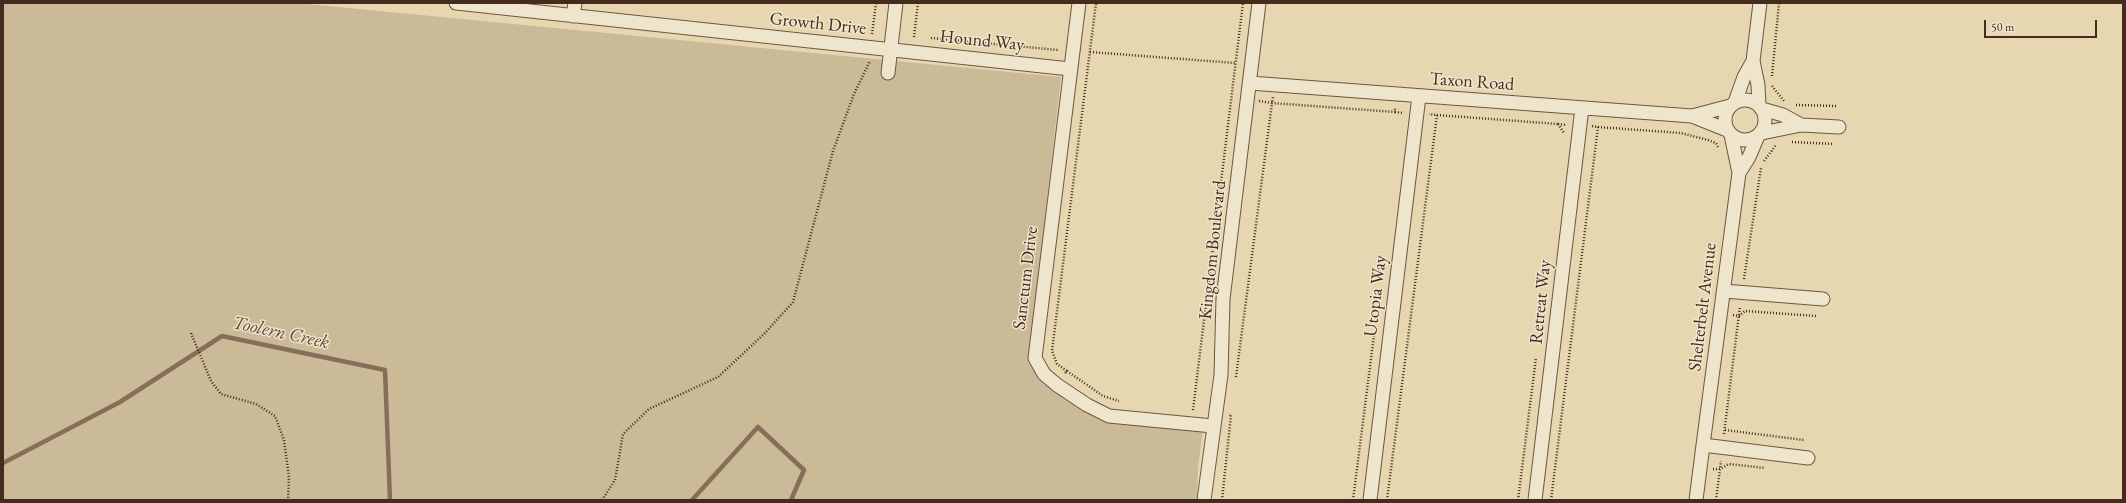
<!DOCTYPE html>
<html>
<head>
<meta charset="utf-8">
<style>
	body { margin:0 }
	#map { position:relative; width:2126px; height:503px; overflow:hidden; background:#e7d7b0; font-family:"EB Garamond",serif }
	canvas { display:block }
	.frame { position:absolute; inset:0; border:4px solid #442b1e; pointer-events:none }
	.scale { position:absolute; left:1984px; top:20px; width:113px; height:18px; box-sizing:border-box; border:2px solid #442b1e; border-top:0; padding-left:5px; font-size:12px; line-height:14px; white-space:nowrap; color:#442b1e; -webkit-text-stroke:3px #efe5cc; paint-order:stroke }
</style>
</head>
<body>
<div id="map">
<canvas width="2126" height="503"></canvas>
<div class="frame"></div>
<div class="scale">50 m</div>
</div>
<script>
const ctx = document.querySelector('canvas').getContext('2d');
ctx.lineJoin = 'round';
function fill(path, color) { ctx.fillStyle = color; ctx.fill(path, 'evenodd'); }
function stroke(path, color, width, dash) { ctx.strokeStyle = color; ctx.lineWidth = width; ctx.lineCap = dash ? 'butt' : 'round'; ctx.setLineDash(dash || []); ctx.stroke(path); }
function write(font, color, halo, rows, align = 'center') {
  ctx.font = font + ' "EB Garamond",serif'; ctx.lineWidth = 3; ctx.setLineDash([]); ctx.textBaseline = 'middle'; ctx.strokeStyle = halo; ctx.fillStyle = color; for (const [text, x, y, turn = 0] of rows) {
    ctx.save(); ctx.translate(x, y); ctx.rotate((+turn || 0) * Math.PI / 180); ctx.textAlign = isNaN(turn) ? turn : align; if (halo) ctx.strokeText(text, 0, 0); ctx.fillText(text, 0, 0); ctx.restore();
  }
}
const green = new Path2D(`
	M3,3H297L1061,77L1029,357L1042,383L1105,418L1203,429L1198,469L1197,500H3Z`);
const stream = new Path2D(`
	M3,463L120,402L222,336L385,370L390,500
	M692,500L758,427L804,470L791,500`);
const path = new Path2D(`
	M872,34L876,3
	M914,37L918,3
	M931,38L1058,50
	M1090,52L1235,63
	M1772,76L1779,3
	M1772,86L1784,101
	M1259,101L1272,103L1273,97
	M1796,105L1837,106
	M1395,112L1404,113
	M1437,115L1558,124
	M1558,124L1567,125
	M1558,124L1564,133
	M1598,127L1681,133L1708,140
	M1708,140L1716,143L1718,147
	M1792,142L1834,144
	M1764,161L1776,145
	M1744,279L1761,168
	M1733,315L1739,316L1745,311L1816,316
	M191,333L211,381L221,394L256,404L275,416L284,440L289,477L288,500
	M1067,371L1103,396L1119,401
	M1065,373L1067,371L1057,364L1052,351L1096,3
	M1236,377L1272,103L1395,112V108
	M1193,410L1243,3
	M1725,430L1804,440
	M1724,434L1740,306
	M1713,469H1720L1729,464L1765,468
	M602,500L615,480L623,434L649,409L718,377L765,333L793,302L833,151L854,94L870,61
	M1222,500L1231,415H1229
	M1353,500L1374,335
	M1387,500L1437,115L1429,114
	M1518,500L1536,358
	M1551,500L1598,127L1592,126
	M1716,500L1721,461`);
const minor = new Path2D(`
	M456,3L1070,69
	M1079,3L1035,358L1044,374L1057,385L1087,405L1109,416L1213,426
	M573,16L575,3
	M888,73L896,3
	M1250,83L1692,116L1727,130
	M1725 120a20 20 0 1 1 40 0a20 20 0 1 1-40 0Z
	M1735,102L1744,77L1753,61
	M1759,105L1758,85L1753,61L1760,3
	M1762,109L1783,115L1801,125
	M1692,116L1730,106
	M1762,133L1801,125L1839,127
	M1739,173L1749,157L1758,136
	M1724,291L1823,299
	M1703,445L1739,173L1731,135
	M1204,500L1221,375L1223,299L1259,3
	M1370,500L1419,96
	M1535,500L1582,108
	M1696,500L1703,445L1808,458`);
const streetNames = [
	["Growth Drive",818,24,6],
	["Hound Way",982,41,6],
	["Taxon Road",1472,82,4],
	["Kingdom Boulevard",1213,250,-84],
	["Sanctum Drive",1026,278,-83],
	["Utopia Way",1376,296,-83],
	["Retreat Way",1541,302,-84],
	["Shelterbelt Avenue",1703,307,-83]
];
const waterNames = [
	["Toolern Creek",281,333,12]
];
fill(green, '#cbba97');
stroke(stream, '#856f58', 4.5);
stroke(minor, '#6d5642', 15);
stroke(path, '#442b1e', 2.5, [1, 2]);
stroke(minor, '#efe5cc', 13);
write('18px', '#442b1e', '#efe5cc', streetNames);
write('italic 19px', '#5f4836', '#efe5cc', waterNames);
</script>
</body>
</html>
